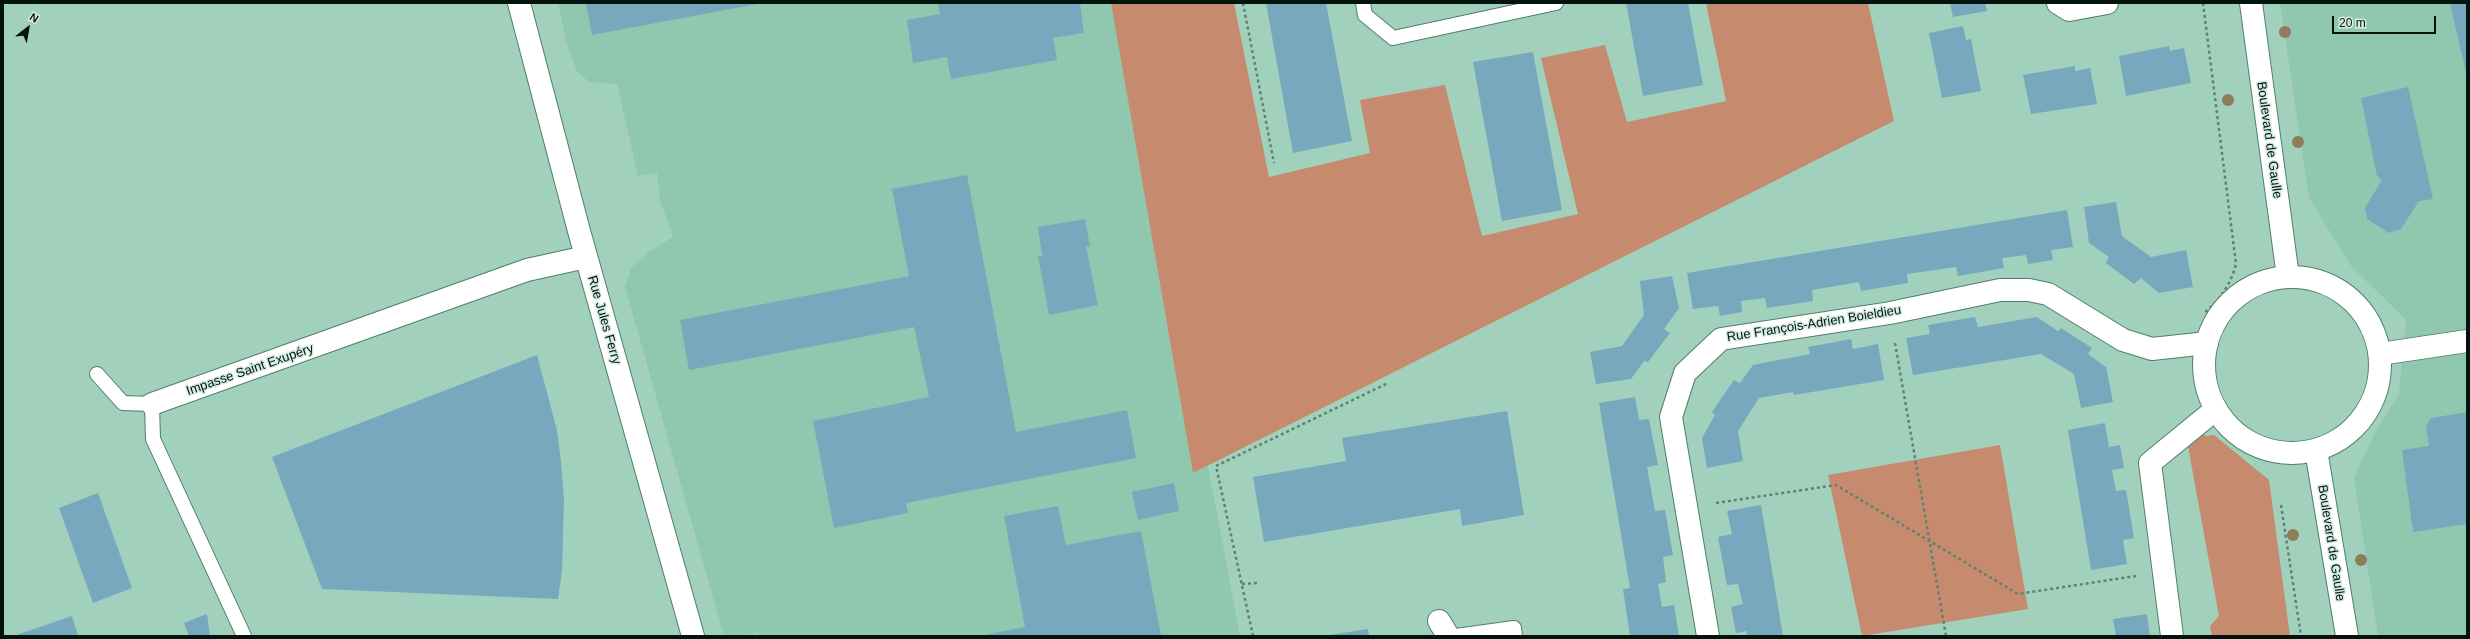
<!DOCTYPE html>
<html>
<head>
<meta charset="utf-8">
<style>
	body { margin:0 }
	#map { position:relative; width:2470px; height:639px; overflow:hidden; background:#a1d1bc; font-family:Arial,sans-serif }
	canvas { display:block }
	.frame { position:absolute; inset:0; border:4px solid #03140d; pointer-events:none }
	.north { position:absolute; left:8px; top:8px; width:40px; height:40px; -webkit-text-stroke:3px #d4ece0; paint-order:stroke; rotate:31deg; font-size:11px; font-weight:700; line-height:16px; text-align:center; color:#03140d }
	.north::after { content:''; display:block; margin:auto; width:14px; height:18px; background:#03140d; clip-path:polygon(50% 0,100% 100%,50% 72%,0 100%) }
	.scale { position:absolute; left:2332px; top:16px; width:104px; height:18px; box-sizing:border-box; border:2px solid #03140d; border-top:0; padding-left:5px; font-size:12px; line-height:14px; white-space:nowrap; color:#03140d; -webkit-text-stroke:3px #d4ece0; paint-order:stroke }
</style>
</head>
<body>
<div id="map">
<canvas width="2470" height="639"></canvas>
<div class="frame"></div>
<div class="north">N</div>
<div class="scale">20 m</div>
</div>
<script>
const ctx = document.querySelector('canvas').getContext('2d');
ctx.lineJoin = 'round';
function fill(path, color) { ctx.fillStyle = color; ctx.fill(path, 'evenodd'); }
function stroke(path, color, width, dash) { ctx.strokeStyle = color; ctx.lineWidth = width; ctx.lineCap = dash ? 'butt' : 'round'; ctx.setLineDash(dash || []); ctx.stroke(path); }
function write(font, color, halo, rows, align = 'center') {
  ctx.font = font + ' Arial,sans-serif'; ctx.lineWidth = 3; ctx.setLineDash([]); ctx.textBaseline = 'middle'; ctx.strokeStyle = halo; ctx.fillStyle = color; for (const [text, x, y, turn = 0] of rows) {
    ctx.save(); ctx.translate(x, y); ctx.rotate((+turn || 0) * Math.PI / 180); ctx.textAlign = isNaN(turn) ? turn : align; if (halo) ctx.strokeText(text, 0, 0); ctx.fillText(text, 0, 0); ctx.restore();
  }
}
const built = new Path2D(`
	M558,3H1111L1193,473L1208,466L1240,636H760L758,632L741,636H724L625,287L631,268L650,251L673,237L660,200L657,173L638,176L617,84L589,82L577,71L567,44Z
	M2280,3H2467V636H2378L2354,478L2376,430L2399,394L2406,320L2351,266L2309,198Z`);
const green = new Path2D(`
	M1111,3H1234L1269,177L1370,153L1360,100L1445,85L1482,236L1578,214L1541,58L1605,45L1627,122L1726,101L1706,3H1868L1894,121L1193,473Z
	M2197,430L2206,436L2214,435L2269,480L2290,636H2212L2210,626L2219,616L2187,441Z
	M2000,445L2028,609L1862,636L1828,475Z`);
const building = new Path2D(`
	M586,3H757V4L592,35Z
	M938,3H1080L1084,33L1053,38L1057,60L951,79L947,57L913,63L907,20L940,14Z
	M1266,3H1326L1352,141L1293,153Z
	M1626,3H1688L1703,85L1643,96Z
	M1950,3H1985L1987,11L1953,17Z
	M2450,3H2467V73H2466Z
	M1963,26L1966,40L1971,39L1981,91L1942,98L1929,33Z
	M2169,46L2170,51L2184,48L2191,83L2126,96L2119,56Z
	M1533,52L1562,210L1502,221L1473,62Z
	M2075,66V71L2090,68L2097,104L2031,114L2023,75Z
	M2408,87L2433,199L2419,201L2401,229L2389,233L2367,219L2365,208L2382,180L2377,176L2361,98Z
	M967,175L1016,432L1127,410L1136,458L906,503L908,513L834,528L813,421L929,397L914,327L689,370L680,320L909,276L892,189Z
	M2116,202L2122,236L2151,257L2186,250L2193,287L2159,293L2141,278L2134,284L2106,263L2109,257L2089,243L2084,207Z
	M2067,210L2073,247L2051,250L2053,260L2028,264L2026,255L2002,258L2004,268L1958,276L1956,267L1907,274L1908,283L1861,291L1859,282L1812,290L1813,301L1767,308L1765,298L1741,301L1742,312L1720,316L1718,306L1693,309L1687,273Z
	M1085,219L1090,247L1086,246L1098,305L1049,315L1038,256H1042L1038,227Z
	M1672,276L1679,308L1664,329L1670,333L1648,362L1644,361L1631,379L1596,384L1590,352L1622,346L1644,315L1640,281Z
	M1975,317L1978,327L2037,317L2058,331L2061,328L2092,348L2088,354L2106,367L2113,402L2081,408L2074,374L2041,354L1913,375L1906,338L1930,334L1928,325Z
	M1851,339L1853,349L1878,344L1884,380L1794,395L1793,392L1759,398L1738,431L1743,461L1707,468L1702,438L1715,415L1712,412L1734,380L1740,383L1753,365L1810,354L1808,347Z
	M537,355L557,430L561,462L564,500L562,571L558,599L322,589L272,457Z
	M1635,397L1639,420L1649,419L1658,465L1647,467L1655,511L1665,510L1673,555L1663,557L1666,582L1658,584L1662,607L1674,605L1679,636H1630L1623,589L1630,588L1599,403Z
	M1507,411L1524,515L1462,526L1460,509L1264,542L1253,477L1346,461L1342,438Z
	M2467,412V524L2413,532L2402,450L2429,446L2426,426L2431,418Z
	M2105,423L2109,447L2120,445L2124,468L2112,470L2116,491L2126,490L2134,538L2123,540L2127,564L2091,570L2068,430Z
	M1174,483L1179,511L1138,520L1132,492Z
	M98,493L132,588L93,603L59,508Z
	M1761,505L1783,636H1747L1746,631L1736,633L1731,607L1743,604L1738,584L1727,585L1718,537L1732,534L1727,511Z
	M1058,506L1066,545L1141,531L1161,636H979L1025,627L1004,516Z
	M207,614L210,636H189L184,623Z
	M2147,614L2150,636H2116L2113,619Z
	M72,616L78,636H15L19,634Z
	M1368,629L1369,636H1329V635Z`);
const path = new Path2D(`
	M1243,3L1274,163
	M2203,3L2236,264C2231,284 2220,300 2204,313
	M1895,343L1946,636
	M1716,503L1836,485L2018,594L2136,576
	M2281,505L2301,636
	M1242,584L1258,583
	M1253,636L1216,466L1388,383`);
const lane = new Path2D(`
	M1363,3L1365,15L1393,38L1556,3
	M97,374L123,403L152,404L153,439L244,636
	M1456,636L1514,628L1515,636`);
const street = new Path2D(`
	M519,3L579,231L693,636
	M2058,3L2069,10L2107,3
	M2380,354L2467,341
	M152,404L527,270L586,257
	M1439,621L1448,636
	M1708,636L1671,417L1685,373L1721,339L1890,313L2000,290H2029L2048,294L2123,340L2152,349L2207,343
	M2172,636L2150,463L2216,409`);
const secondary = new Path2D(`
	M2251,3L2288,277
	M2204 365a88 88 0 1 1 176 0a88 88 0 1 1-176 0Z
	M2316,450L2347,636`);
const trees = [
	[2285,32],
	[2228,100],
	[2298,142],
	[2293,535],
	[2361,560]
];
const streetNames = [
	["Boulevard de Gaulle",2269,140,82],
	["Rue Jules Ferry",604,320,74],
	["Rue François-Adrien Boieldieu",1814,324,-9],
	["Impasse Saint Exupéry",250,370,-19],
	["Boulevard de Gaulle",2331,543,81]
];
fill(built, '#8fc8af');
fill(green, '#c68b6f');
fill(building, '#78a8bd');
stroke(lane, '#507e6b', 16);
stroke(street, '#507e6b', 24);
stroke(secondary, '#507e6b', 24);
stroke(path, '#5e8171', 2.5, [3, 3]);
stroke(lane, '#fff', 14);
stroke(street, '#fff', 22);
stroke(secondary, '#fff', 22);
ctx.fillStyle = '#8f7c5a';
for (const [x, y] of trees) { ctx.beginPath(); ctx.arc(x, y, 6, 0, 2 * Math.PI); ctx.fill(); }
write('13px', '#03140d', '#d4ece0', streetNames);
</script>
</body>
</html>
